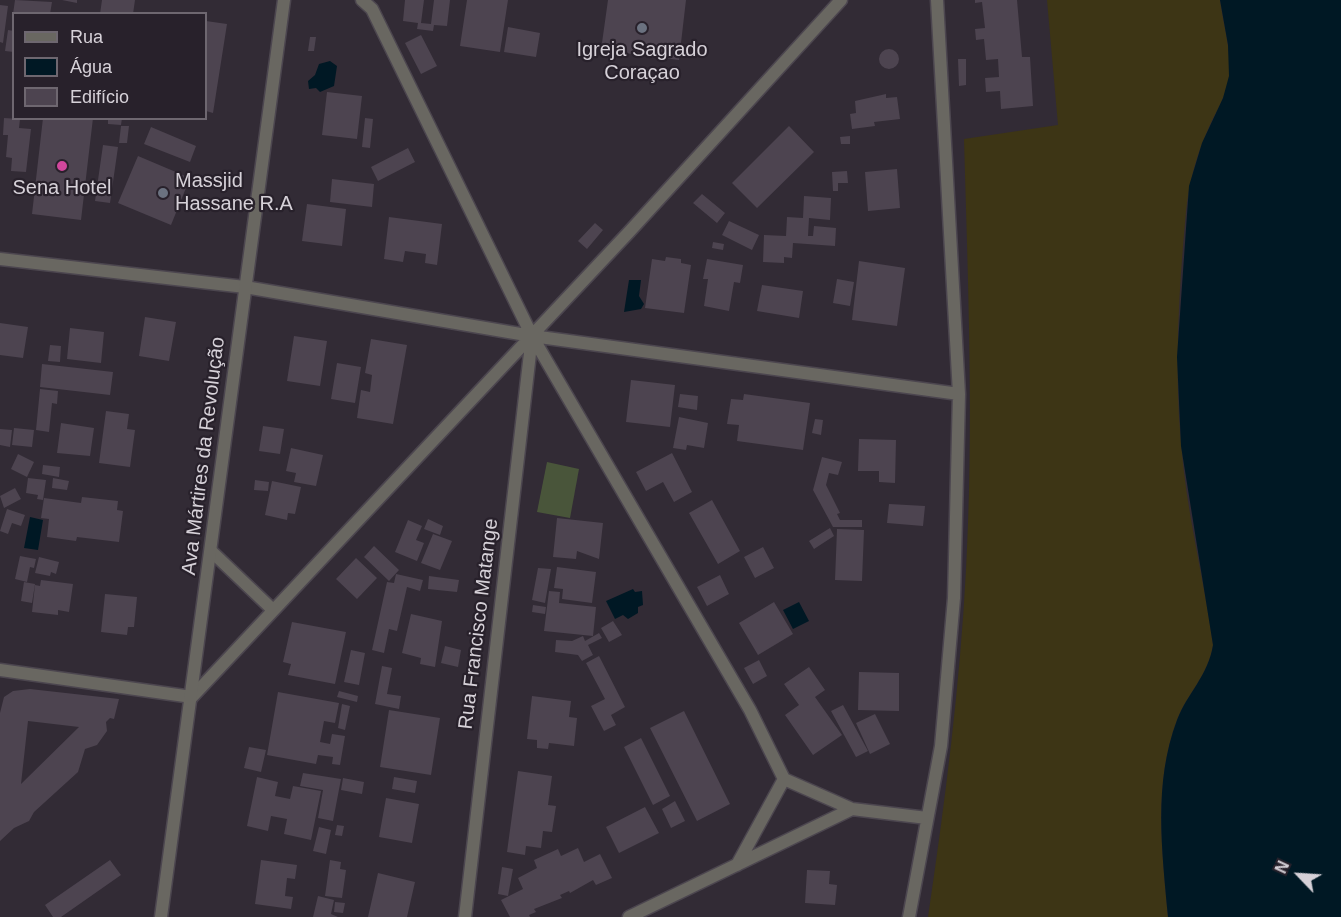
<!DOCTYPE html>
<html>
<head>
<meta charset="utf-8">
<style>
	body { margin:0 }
	#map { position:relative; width:1341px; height:917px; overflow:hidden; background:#322b35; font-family:Arial,sans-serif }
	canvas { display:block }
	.legend { position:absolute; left:12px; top:12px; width:195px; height:108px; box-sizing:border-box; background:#28212b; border:2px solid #6e6770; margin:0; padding:8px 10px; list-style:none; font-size:18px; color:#d6d1d8 }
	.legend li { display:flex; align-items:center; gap:12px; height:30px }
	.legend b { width:30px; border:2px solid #6e6770 }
	.north { position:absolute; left:1269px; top:845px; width:60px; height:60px; -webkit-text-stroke:4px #28212b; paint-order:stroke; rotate:295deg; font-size:16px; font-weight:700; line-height:24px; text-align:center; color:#d6d1d8 }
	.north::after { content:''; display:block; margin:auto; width:21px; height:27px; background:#d6d1d8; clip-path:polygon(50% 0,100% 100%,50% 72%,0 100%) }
</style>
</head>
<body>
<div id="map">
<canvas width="1341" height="917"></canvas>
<ul class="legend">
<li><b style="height:8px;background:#696761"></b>Rua</li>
<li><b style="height:16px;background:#001824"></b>Água</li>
<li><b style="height:16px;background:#4d4450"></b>Edifício</li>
</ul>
<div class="north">N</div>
</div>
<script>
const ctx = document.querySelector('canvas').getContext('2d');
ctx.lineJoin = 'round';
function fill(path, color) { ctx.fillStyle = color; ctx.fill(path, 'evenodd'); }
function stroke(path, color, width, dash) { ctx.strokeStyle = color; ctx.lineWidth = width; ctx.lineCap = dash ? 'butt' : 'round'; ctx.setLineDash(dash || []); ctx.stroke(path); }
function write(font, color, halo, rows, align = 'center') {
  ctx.font = font + ' Arial,sans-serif'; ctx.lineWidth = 4.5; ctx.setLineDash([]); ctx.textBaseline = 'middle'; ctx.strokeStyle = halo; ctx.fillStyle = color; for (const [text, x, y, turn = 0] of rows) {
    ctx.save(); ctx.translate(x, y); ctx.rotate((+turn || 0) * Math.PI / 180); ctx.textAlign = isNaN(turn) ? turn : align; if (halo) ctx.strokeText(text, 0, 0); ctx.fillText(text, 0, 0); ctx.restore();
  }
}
const green = new Path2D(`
	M547,462L579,469L570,518L537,512Z`);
const sand = new Path2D(`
	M1047,0H1220C1223,25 1232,51 1229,77C1227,95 1216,111 1209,127C1197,153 1189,182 1186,211C1179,288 1174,366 1181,443C1186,511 1204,578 1213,645C1208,676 1188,692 1177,720C1153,784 1162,850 1168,917H928C945,802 960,686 966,570C974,427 968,283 964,139L1058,125Z`);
const water = new Path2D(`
	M1220,0H1341V917H1168C1162,850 1153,784 1177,720C1188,692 1208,676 1213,645L1181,446L1177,357L1189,186L1202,143L1223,98L1229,76L1228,45Z
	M330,61L337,66L334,86L320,92L316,88L309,89L308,81L315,75L319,64Z
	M629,280H641L639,296L644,304L641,309L624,312Z
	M30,517L43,520L38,550L24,548Z
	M633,589L635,592L642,591L643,605L638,607V613L628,619L623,615L615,619L606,601Z
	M799,602L809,621L793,629L783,610Z`);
const building = new Path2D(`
	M15,0L52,2L50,14H13Z
	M62,0H77V3Z
	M102,0H135L133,14H100Z
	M405,0H424L421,23L431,24L434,0H450L447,26L434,25L433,31L417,29L418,23L403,21Z
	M467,0H508L500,52L460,46Z
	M608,0H686L679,60L601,50Z
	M975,0H1017L1022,57H1030L1033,106L1001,109L1000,91L986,92L985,78L999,77L998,59L986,60L984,39L976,40L975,29L985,28L982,2L975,3Z
	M0,5L8,6L3,43L0,42Z
	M206,21L227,24L213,113L206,111Z
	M508,27L540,33L536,57L504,52Z
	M8,30L14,31V52L5,51Z
	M421,35L437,66L421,74L405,43Z
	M310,37H316L314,51H308Z
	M879 59a10 10 0 1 1 20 0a10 10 0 1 1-20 0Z
	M958,59H966V85L959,86Z
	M327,92L362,96L357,139L322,135Z
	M886,94V98L897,97L900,119L874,122L875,126L852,129L850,114L856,113L855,101Z
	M4,118L20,119L19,128L31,129L26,172L11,171L12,158L6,157L8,135H3Z
	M43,118H93L81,220L32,214Z
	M108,118H122L121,125L108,124Z
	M365,118L373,119L370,148L362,147Z
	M121,126H129L127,143H119Z
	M789,126L814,152L757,208L732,183Z
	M151,127L196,146L190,162L144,144Z
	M850,136V144H841L840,137Z
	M103,145L118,147L110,203L95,201Z
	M408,148L415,162L378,181L371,167Z
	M138,156L190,178L171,225L118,203Z
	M897,169L900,208L868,211L865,172Z
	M847,171L848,183H838V191H833L832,172Z
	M332,179L374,184L372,207L330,202Z
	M702,194L725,213L717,223L693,203Z
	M804,196L831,198L830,220L809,218L808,236H813L814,226L836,228L835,246L793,243L792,258L784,257V263L763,262L764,235L786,236L787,217L803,218Z
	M307,204L346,209L342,246L302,241Z
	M389,217L442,224L437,265L425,263L426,254L405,251L403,262L384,259Z
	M729,221L759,235L752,250L722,235Z
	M595,223L603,230L587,249L578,241Z
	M713,242L724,244L723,250L712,248Z
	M666,257L681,259V263L691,265L684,313L645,308L652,259L665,261Z
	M707,259L743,265L740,283L734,282L729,311L704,306L708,279H703Z
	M859,261L905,268L897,326L852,320Z
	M837,279L854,282L850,306L833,303Z
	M762,285L803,291L799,318L757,311Z
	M145,317L176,322L169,361L139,356Z
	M0,323L28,327L23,358L0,355Z
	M70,328L104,332L101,363L67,359Z
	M294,336L327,341L320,386L287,381Z
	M371,339L407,345L393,424L357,418L361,390L370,392L372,375L365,373Z
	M50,345L61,346L60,362L48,361Z
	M337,363L361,367L355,403L331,399Z
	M42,364L113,372L110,395L40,387Z
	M631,380L675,385L670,427L626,422Z
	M40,389L58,391L57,404L52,403L49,432L36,430Z
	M680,394L698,396L697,410L678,407Z
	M744,394L810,403L803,450L737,441L739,425L727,424L731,399L743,400Z
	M106,411L129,414L127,429L135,430L130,467L99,463Z
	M679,417L708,423L704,448L687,445L686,450L673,448Z
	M815,419L823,420L821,435L812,433Z
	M61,423L94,428L90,456L57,453Z
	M263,426L284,429L280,454L259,451Z
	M14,428L34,430L32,447L12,445Z
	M0,429L12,430L10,447L0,445Z
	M859,439L896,440L895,483L879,482V471H858Z
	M291,448L323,455L316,486L294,482L296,473L286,471Z
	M672,453L692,492L674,502L663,482L646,491L636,472Z
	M18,454L34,462L27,477L11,469Z
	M822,457L842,462L838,475L829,473L826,485L840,513L837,514L840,520H862V527H833L813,490Z
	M43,465L60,467L59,477L42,474Z
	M28,478L46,480L43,500L37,499L38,495L26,493Z
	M53,478L69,481L67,490L52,488Z
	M255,480L269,482L268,491L254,490Z
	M272,481L301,487L295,514L288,513L287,520L265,515Z
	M15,488L21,499L4,508L0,496Z
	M82,497L118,501L117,510L123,511L119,542L77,537L76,541L47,537L49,519L41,518L44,498L81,503Z
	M712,500L740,551L718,564L689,513Z
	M889,504L925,506L923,526L887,523Z
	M7,509L25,515L21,526L12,523L8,534L0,531Z
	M557,518L603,523L599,559L577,551L576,559L553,557Z
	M428,519L443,526L440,535L424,529Z
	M408,520L422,526L416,540L424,543L417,561L395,552Z
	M830,528L834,536L814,549L809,541Z
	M837,529L864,530L862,581L835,580Z
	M433,534L452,541L440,570L421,563Z
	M374,546L399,570L389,581L364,557Z
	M763,547L774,568L755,578L744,557Z
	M20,556L36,559L34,568L30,567L27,582L15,579Z
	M39,557L59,562L56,574L51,572L50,576L35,573Z
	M356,558L377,578L357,599L336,579Z
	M557,567L596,572L592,603L562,599L563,589L554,588Z
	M538,568L551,569L545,603L532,600Z
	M396,574L423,580L420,591L407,587L397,631L389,629L384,653L372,650L387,582L394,583Z
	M720,575L729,594L707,606L697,587Z
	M429,576L459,580L457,592L428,589Z
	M41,580L73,584L69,612L58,610V615L32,612L35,585L40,586Z
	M24,582L35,584L32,603L21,601Z
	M549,591L560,592L559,603L596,607L593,636L544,631Z
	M105,594L137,597L134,627H128L127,635L101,632Z
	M774,602L793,634L758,655L739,623Z
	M533,605L546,607L545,614L532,612Z
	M411,614L442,621L435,667L420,664L421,658L402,653Z
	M613,621L622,635L609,642L601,628Z
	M292,622L346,632L335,684L288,675L291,664L283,662Z
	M599,633L602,638L588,645L593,655L582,661L578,655L555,652L556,640L572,641L583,636L585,641Z
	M445,646L461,650L458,667L441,663Z
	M351,650L365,653L359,685L344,682Z
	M599,656L625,707L611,715L616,725L604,731L591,706L605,699L586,663Z
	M759,660L767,676L753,684L744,668Z
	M382,666L392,668L387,694L401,696L399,709L375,704Z
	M809,667L825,690L815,697L842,735L813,755L785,715L799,705L784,684Z
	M859,672L899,673V711L858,710Z
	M30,689L119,699L114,719L110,718L106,722L107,731L97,745L85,749L78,772L34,812L29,821L14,828L0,841V713L4,697L13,691ZM28,721L79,727L21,784Z
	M339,691L358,696L357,702L337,697Z
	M278,692L339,703L335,723L324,721L320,742L330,744L332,734L345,736L340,765L332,764L333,757L318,755L316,764L267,755Z
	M532,696L571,701L569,717L577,718L574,746L549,743L548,749L537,748V740L527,739Z
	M342,704L350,706L345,730L338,728Z
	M843,705L868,751L856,757L831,711Z
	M389,710L440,718L431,775L380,767Z
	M684,711L730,804L697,821L650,728Z
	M875,714L890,744L870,754L856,723Z
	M641,738L670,796L653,805L624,747Z
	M249,747L266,750L261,772L244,768Z
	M518,771L552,776L548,805L556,806L552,832L543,831L541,848L526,846L525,855L507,852Z
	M303,773L341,779L333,821L318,818L323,790L300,786Z
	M257,777L278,782L275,796L290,799L293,786L321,791L311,840L284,834L287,819L271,816L268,831L247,826Z
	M394,777L417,781L415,793L392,789Z
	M343,778L364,782L362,794L341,790Z
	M386,798L419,804L412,843L379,837Z
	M675,801L685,821L671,828L662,809Z
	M645,807L659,833L619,853L606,827Z
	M337,825L344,826L342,836L335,835Z
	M319,827L331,830L326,854L313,851Z
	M578,848L584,862L600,854L612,878L596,885L593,880L570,893L569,891L560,895L562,898L534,909L536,912L529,915L530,917H510L501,900L523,889L518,878L537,868L534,860L558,849L561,856Z
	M110,860L121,875L61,917H53L45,905Z
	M261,860L297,865L295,879L287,878L285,896L293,897L291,909L255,904Z
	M330,860L341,862L340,869L346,870L342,898L325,896Z
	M502,867L513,869L508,896L498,894Z
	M807,870L830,871L829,884L837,885L835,905L805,903Z
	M378,873L415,882L407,917H368Z
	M318,896L334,900L331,914L338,917H313Z
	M335,902L345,903L343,913L334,912Z`);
const minor = new Path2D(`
	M362,0L372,9L532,336L750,710L784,779L852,809L927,818
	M0,259L245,287L532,336L959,394
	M211,551L273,610
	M0,670L192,697L630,231L841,0
	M737,865L784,779
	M465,917L532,336
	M629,917L852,809
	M909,917L941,746L954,598L959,394L937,0`);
const tertiary = new Path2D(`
	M161,917L284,0`);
const markers = [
	[642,28,6,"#6b7280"],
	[62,166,6,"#d1479c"],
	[163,193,6,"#6b7280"]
];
const poiNames = [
	["Igreja Sagrado",642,50],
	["Coraçao",642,73],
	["Massjid",175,181,"left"],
	["Hassane R.A",175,204,"left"],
	["Sena Hotel",62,188]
];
const streetNames = [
	["Ava Mártires da Revolução",204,456,-83],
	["Rua Francisco Matange",479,624,-83]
];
fill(green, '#49553a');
fill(sand, '#3d3515');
fill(water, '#001824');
fill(building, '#4d4450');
stroke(minor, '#4c464f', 15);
stroke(tertiary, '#4c464f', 15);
stroke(minor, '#696761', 12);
stroke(tertiary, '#696761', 12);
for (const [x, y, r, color] of markers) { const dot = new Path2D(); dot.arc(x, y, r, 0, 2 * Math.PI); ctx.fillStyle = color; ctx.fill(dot); stroke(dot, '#28212b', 2); }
write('20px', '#d6d1d8', '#28212b', poiNames);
write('20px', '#d6d1d8', '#28212b', streetNames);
</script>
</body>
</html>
